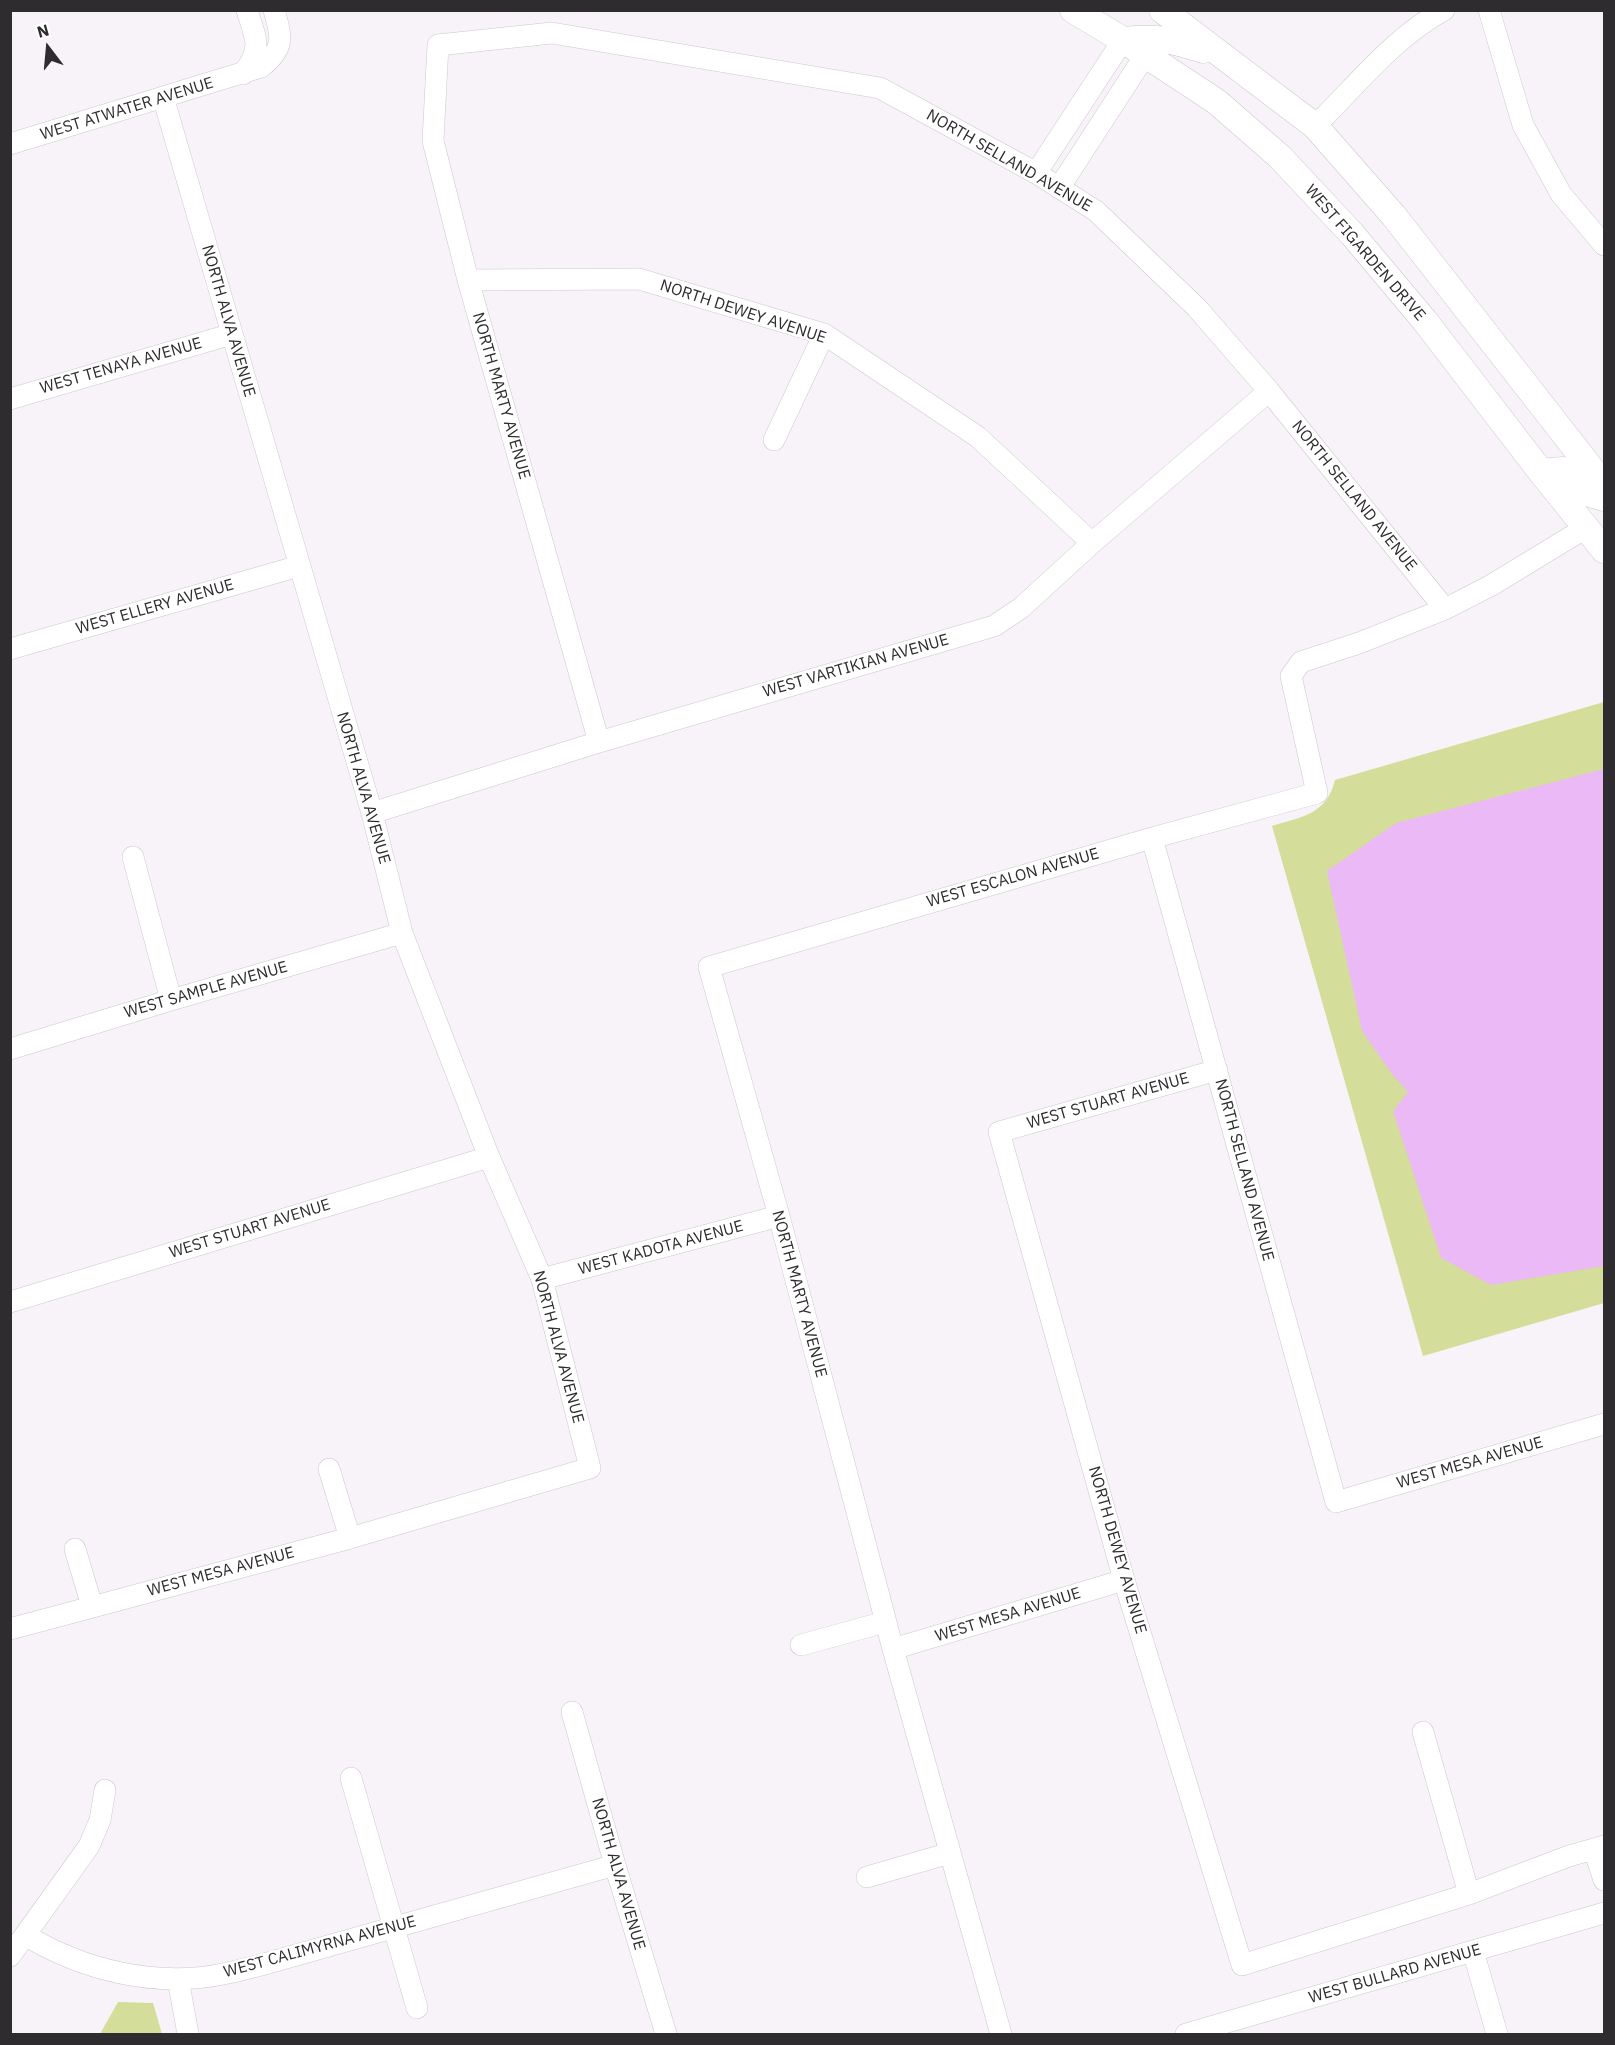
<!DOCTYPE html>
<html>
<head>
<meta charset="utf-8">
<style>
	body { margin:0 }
	#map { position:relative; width:1615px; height:2045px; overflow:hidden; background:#f7f3f8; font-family:"IBM Plex Sans",sans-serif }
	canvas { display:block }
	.frame { position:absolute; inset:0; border:12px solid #2e2c2e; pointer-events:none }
	.north { position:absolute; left:18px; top:18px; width:60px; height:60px; -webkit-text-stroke:4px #fff; paint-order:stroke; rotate:344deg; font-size:16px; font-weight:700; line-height:24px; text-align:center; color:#2e2c2e }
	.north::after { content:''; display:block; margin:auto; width:21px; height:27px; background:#2e2c2e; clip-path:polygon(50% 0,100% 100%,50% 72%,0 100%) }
</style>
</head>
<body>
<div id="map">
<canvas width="1615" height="2045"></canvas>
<div class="frame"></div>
<div class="north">N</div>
</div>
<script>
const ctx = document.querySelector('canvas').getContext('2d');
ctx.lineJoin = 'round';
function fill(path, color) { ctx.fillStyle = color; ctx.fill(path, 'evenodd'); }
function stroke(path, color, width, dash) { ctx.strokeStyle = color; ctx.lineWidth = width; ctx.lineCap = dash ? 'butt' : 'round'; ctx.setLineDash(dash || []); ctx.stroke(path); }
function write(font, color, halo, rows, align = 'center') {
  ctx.font = font + ' "IBM Plex Sans",sans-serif'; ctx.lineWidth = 5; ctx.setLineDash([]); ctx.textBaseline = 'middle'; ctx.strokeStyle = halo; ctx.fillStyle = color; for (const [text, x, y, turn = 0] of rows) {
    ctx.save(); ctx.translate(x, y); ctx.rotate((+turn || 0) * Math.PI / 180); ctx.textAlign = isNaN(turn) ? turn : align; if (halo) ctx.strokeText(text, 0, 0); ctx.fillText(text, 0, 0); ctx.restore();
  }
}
const green = new Path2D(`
	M1604,702V1303L1423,1356L1272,826C1302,817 1327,814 1335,780Z
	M118,2002L153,2003L162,2034H100Z`);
const water = new Path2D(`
	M1604,769V1266L1491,1285L1441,1258L1393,1111L1408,1092L1392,1074L1362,1031L1327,871L1396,823Z`);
const minor = new Path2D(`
	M1489,10L1523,125L1561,194L1604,245
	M243,74C263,47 256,40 247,10
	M1315,126C1356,86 1394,37 1444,10
	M10,144L261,67C285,48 282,38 274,10
	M1036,173L1123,40
	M1059,188L1146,54
	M468,280L639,279L824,334L978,437L1092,543
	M10,399L232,334
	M774,440L824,334
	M10,649L299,566
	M599,742L468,280L433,141L438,45L552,33L880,88L1036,173L1096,211L1197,308L1269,391L1445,609
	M372,813L599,742L994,626L1021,608L1092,543L1269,391
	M1152,838L1336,1502L1604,1424
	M133,857L171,1000
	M10,1049L171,1000L402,933
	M1217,1070L999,1132L1124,1580L1242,1965L1469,1894L1569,1856L1604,1846
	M542,1279L779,1216
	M10,1302L489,1157
	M329,1469L350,1538
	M75,1549L92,1606
	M10,1629L350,1538L590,1468L542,1279L489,1157L402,933L372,813L163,97
	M801,1645L885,1622
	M893,1649L1124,1580
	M572,1712L615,1865L666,2034
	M1423,1732L1469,1894
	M351,1778L417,2008
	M1594,1849L1604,1880
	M867,1877L950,1853
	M25,1935C83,1970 155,1988 223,1974C238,1971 253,1967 268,1963L615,1865
	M1473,1951L1497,2034
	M10,1956L89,1846L100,1820L105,1790
	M178,1979L188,2034
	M1001,2034L893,1649L779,1216L709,967L1152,838L1317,793L1291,676L1301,662L1359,643L1445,609L1490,586L1587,527
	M1186,2034L1604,1913`);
const major = new Path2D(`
	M1073,10L1123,40L1217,102L1280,157L1352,234L1425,321L1541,472L1604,550
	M1162,10L1315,126L1394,216L1604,485
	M1123,40C1158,37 1170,39 1203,50
	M1541,472L1563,470L1587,493L1604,498`);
const streetNames = [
	["WEST ATWATER AVENUE",127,109,-17],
	["NORTH SELLAND AVENUE",1009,161,30],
	["WEST FIGARDEN DRIVE",1365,253,49],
	["NORTH DEWEY AVENUE",743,312,18],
	["NORTH ALVA AVENUE",228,321,74],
	["WEST TENAYA AVENUE",121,366,-16],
	["NORTH MARTY AVENUE",501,396,74],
	["NORTH SELLAND AVENUE",1354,496,51],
	["WEST ELLERY AVENUE",155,607,-16],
	["WEST VARTIKIAN AVENUE",856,666,-16],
	["NORTH ALVA AVENUE",363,788,74],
	["WEST ESCALON AVENUE",1013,878,-16],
	["WEST SAMPLE AVENUE",206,990,-16],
	["WEST STUART AVENUE",1108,1101,-16],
	["NORTH SELLAND AVENUE",1244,1170,75],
	["WEST STUART AVENUE",250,1229,-17],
	["WEST KADOTA AVENUE",661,1248,-15],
	["NORTH MARTY AVENUE",799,1294,75],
	["NORTH ALVA AVENUE",558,1347,75],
	["WEST MESA AVENUE",1470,1463,-16],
	["NORTH DEWEY AVENUE",1117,1550,74],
	["WEST MESA AVENUE",221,1572,-15],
	["WEST MESA AVENUE",1008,1615,-17],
	["NORTH ALVA AVENUE",618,1874,74],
	["WEST CALIMYRNA AVENUE",320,1947,-15],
	["WEST BULLARD AVENUE",1395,1974,-16]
];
fill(green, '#d4dd99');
fill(water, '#ebb9f6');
stroke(minor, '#ccc8cd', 22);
stroke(major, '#ccc8cd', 27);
stroke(minor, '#fff', 21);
stroke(major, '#fff', 26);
write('16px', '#2e2c2e', '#fff', streetNames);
</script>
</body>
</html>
